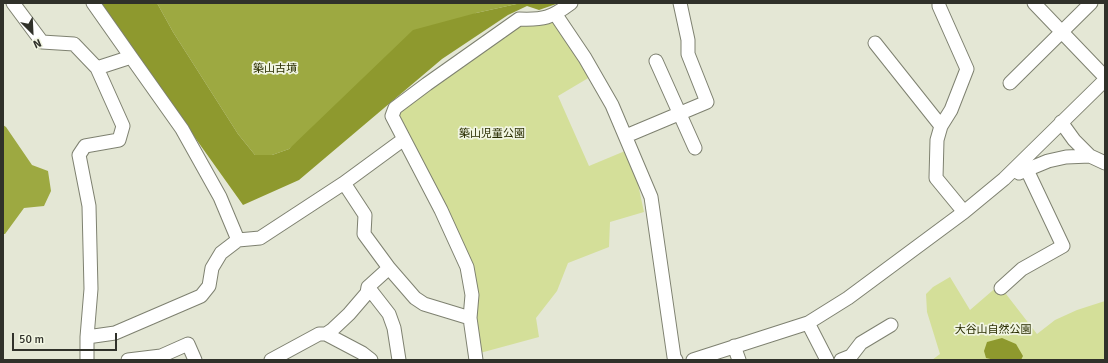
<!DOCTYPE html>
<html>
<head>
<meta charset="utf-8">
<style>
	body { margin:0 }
	#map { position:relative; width:1108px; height:363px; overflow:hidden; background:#e4e7d5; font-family:Signika,sans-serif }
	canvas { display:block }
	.frame { position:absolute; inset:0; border:4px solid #30312a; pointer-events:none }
	.north { position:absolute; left:12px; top:12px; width:40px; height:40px; -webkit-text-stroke:3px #f1f5e2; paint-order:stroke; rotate:156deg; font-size:11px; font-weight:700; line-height:16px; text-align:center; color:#30312a }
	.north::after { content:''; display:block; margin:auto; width:14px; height:18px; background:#30312a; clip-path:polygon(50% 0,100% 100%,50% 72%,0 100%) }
	.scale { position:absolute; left:12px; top:333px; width:105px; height:18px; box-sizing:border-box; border:2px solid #30312a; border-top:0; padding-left:5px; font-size:12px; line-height:14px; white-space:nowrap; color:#30312a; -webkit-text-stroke:3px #f1f5e2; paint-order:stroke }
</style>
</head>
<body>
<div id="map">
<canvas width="1108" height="363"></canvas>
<div class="frame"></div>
<div class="north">N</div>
<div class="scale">50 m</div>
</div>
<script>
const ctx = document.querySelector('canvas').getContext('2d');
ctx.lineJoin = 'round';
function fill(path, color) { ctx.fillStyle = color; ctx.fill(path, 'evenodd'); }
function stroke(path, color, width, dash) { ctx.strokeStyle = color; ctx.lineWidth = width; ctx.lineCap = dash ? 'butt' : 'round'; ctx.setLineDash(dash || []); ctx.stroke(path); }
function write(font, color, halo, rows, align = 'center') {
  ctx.font = font + ' Signika,"Noto Sans JP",sans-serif'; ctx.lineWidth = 3.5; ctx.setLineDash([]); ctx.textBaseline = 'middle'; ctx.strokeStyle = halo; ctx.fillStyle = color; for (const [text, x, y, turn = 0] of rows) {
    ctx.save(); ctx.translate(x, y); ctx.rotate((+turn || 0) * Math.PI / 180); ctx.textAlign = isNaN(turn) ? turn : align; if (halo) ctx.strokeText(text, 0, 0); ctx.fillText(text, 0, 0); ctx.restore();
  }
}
const green = new Path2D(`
	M553,23L590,77L558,96L589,166L625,151L638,184L644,212L610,222L609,247L568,263L557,291L536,318L539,337L480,353L475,319L479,295L471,266L397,113L516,25Z
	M950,277L970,310L999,285L1037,334L1055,320L1077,310L1105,301V360H932L940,354L927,312L926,294L933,287Z`);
const forest = new Path2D(`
	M157,3H521L476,13L289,149L272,155H255L238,134L173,32Z
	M3,125L6,127L32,165L48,171L51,191L44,206L24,208L5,234H3Z`);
const water = new Path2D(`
	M99,3H157L173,32L238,134L255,155H272L289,149L413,30L476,13L521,3H559L539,10L527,6L508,15L442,59L299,180L243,205Z
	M1002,338L1016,344L1023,356L1021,360H995L986,358L984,351L987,342Z`);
const minor = new Path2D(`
	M13,3L42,42L74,44L97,68L123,126L119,140L85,146L79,155L89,206L91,289L87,337V360
	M93,3L131,57
	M939,3V6L967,69L951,110L941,126L937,140L936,178L964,212
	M1034,3L1105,77
	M556,15L585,58L612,105L651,197L674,357L676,360
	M875,43L941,126
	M656,61L695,148
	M97,68L131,57L182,129L220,197L238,240
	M1010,83L1091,3
	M1061,122L1074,140L1090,156L1105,163
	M626,136L707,102L688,54V40L680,3
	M1019,173L1048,161L1066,157L1090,156
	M344,183L365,215L364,234L389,268
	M368,287L389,314L394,328L399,360
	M1001,288L1022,269L1063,246L1027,170
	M808,323L827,360
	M326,334L362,353L371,360
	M87,337L115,333L201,296L209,286L212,268L221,253L238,240L260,238L344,183L404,139
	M734,346L739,360
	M128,360L161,356L188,344L195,360
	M271,360L319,334H326L332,330L349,314L367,293L368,287L389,268L415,298L424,304L470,318
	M476,360L470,318L472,295L467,267L441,210L392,116L395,108L427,84L519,19C544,20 551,18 571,3
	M693,360L808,323L848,298L964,212L1004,179L1105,80
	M841,360L851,356L861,343L891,325`);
const parkNames = [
	["築山古墳",275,69],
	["築山児童公園",492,134],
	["大谷山自然公園",993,330]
];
fill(green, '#d4df99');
fill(forest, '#9da941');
fill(water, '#8e992e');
stroke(minor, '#7e8170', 15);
stroke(minor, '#fff', 13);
write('11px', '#292d01', '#f1f5e2', parkNames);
</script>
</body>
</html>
